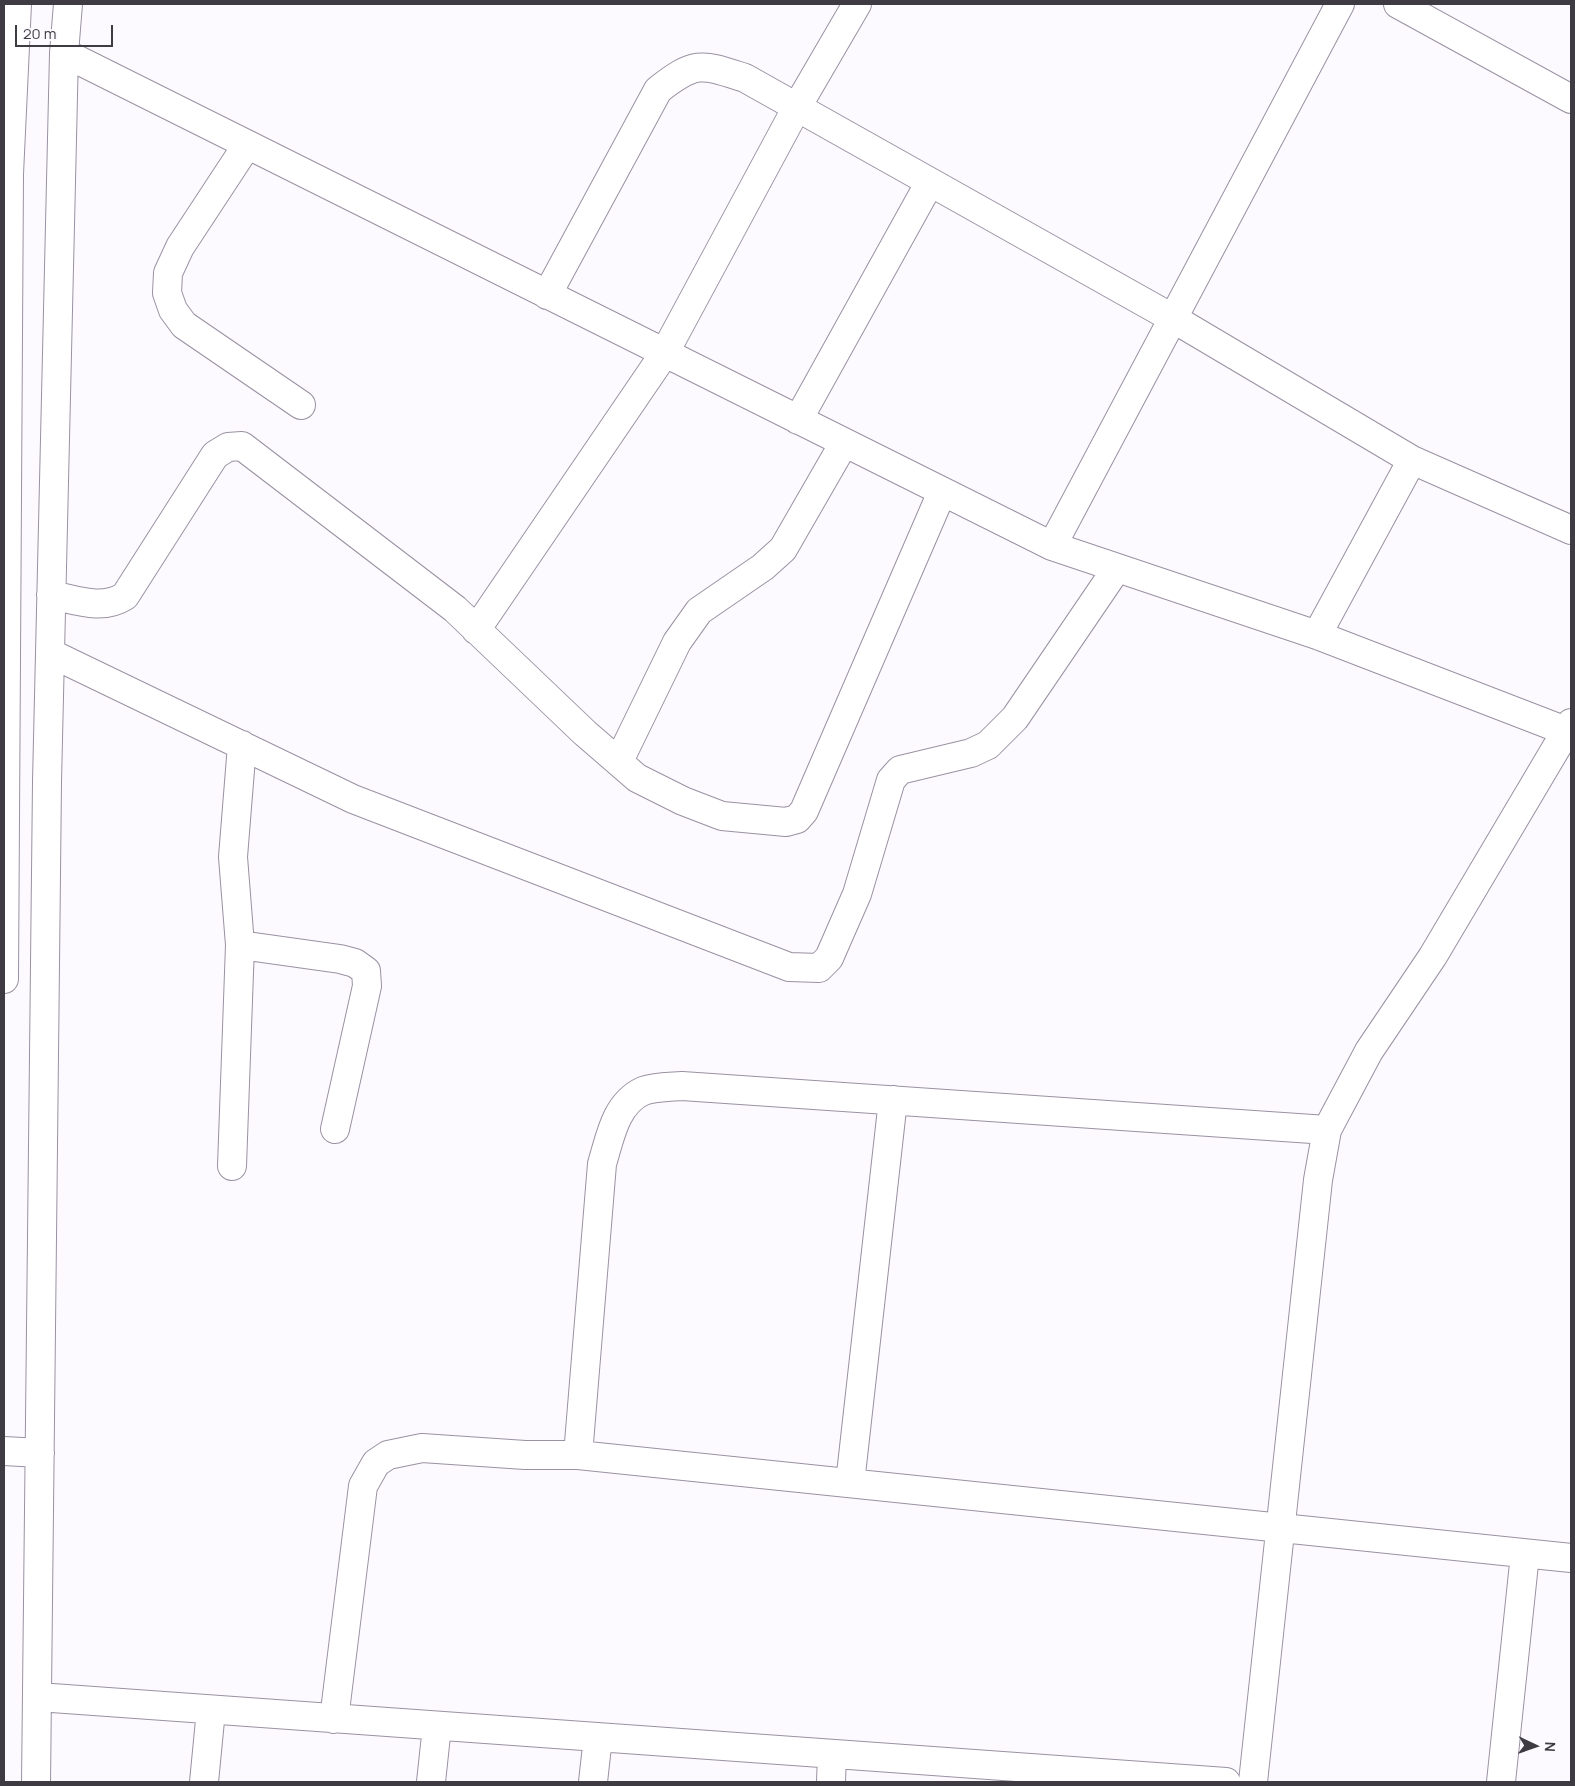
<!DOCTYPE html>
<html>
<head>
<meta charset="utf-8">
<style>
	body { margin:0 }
	#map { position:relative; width:1575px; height:1786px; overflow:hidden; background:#fcfafe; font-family:Manrope,sans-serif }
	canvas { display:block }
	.frame { position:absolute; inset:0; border:5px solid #3f3b43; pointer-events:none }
	.north { position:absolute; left:1510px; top:1721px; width:50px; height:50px; -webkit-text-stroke:4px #fcfafe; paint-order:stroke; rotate:93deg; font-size:14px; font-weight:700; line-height:20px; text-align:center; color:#3f3b43 }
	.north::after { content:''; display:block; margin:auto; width:18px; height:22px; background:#3f3b43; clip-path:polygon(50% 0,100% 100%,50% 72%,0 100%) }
	.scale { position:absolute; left:15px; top:25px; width:98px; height:22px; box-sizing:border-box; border:2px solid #3f3b43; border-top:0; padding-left:6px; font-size:15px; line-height:18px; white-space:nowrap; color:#3f3b43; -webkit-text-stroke:4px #fcfafe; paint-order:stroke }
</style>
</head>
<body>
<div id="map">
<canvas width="1575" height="1786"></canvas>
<div class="frame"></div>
<div class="north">N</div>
<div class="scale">20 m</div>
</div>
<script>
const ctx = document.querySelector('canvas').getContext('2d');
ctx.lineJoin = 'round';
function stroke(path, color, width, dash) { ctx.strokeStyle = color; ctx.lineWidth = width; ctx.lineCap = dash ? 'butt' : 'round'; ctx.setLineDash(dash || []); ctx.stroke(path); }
const minor = new Path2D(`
	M1398,4L1571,99
	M64,53L1052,546L1317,635L1566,731
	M247,145L180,247L168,273L167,293L173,310L184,325L301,405
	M547,295L658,90C696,60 702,64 745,78L1174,319L1412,460L1571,530
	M798,420L930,182
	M1052,546L1340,4
	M51,595C76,600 102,611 125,596L215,455L228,447L242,446L455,609L585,733L637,778L683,801L722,816L786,822L797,819L804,811L942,492
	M476,630L664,354L797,107L857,4
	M1317,635L1412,460
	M50,653L353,799L789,967L819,968L829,958L857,894L891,780L900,770L971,753L988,745L1015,718L1117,568
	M619,761L677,642L699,611L763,567L783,549L844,443
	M240,945L340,959L355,963L366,971L367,986L335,1129
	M4,979L9,174L17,4
	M232,1166L240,945L233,857L242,745
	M4,1451L40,1453
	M578,1455L602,1164C610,1138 615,1104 643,1091C654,1087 670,1087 682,1086L1327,1130
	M850,1483L893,1100
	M38,1697L1226,1782
	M334,1719L363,1486L376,1463L388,1455L422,1448L525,1455H578L1571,1558
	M36,1782L47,782L64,53L68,4
	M204,1782L211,1710
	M431,1782L437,1726
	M593,1782L598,1737
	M831,1782L832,1754
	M1253,1782L1318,1180L1327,1130L1369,1051L1433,956L1571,723
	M1501,1782L1525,1554`);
stroke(minor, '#9a91a3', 30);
stroke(minor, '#fff', 28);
</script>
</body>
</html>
